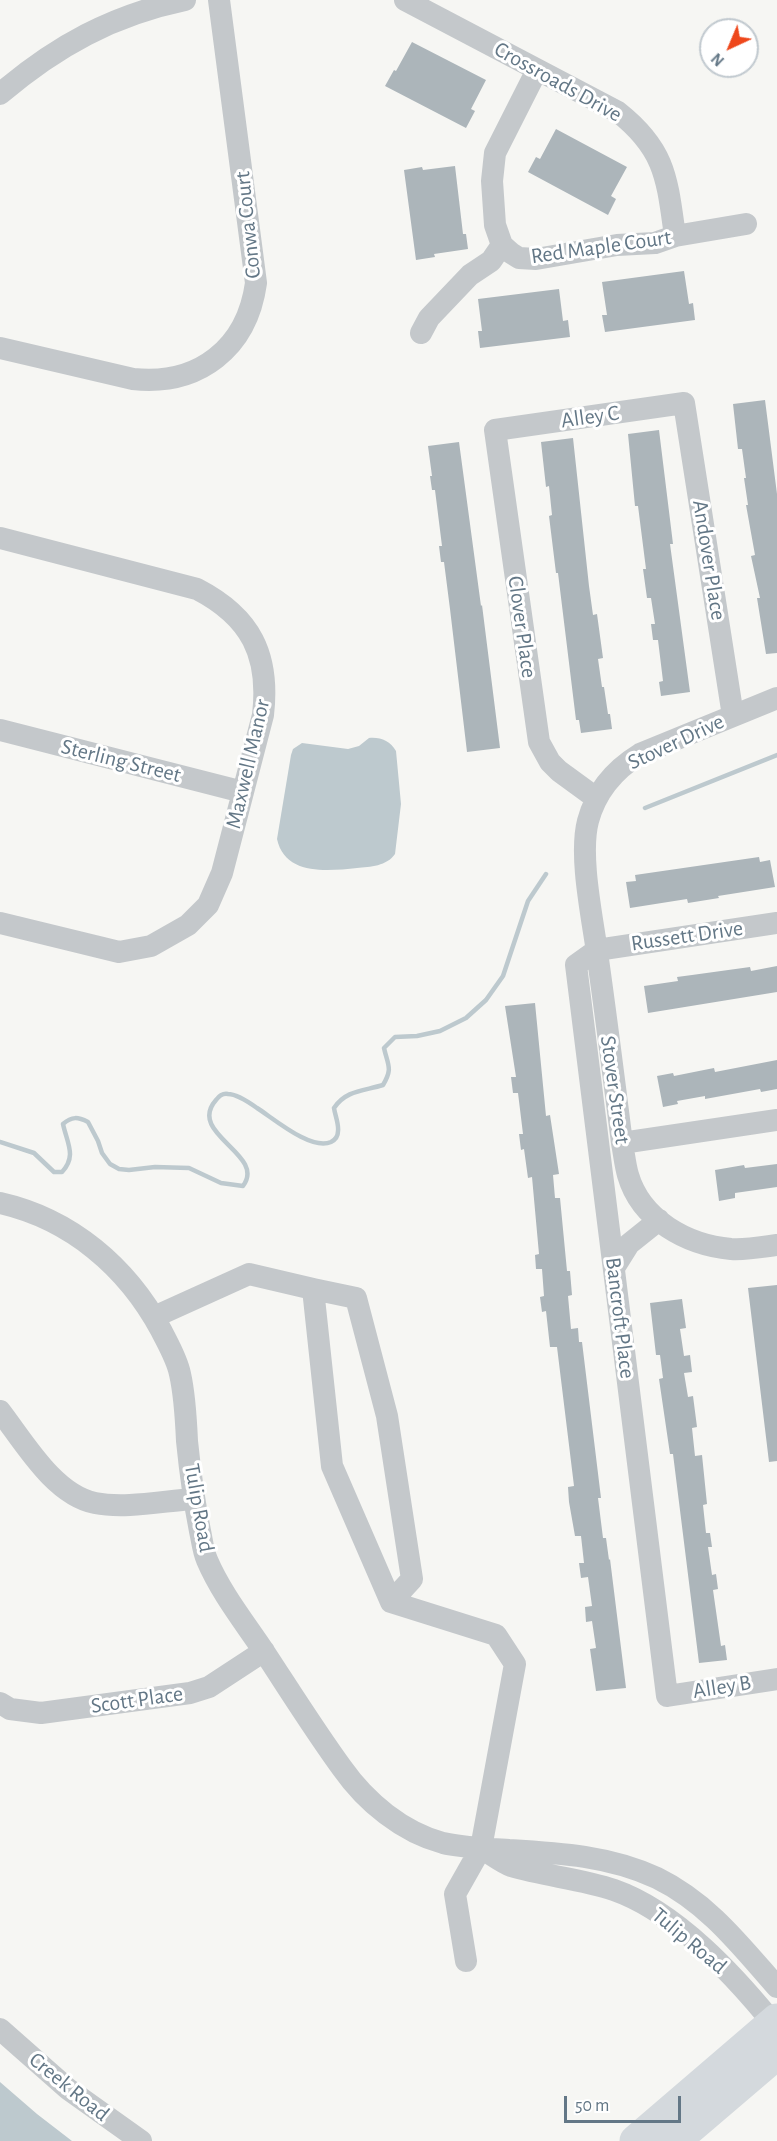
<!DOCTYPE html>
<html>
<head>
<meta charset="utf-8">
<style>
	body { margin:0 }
	#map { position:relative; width:777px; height:2141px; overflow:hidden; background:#f6f6f3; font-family:"Alegreya Sans",sans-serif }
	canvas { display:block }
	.north { position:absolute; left:699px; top:18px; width:60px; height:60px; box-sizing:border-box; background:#fff; border:2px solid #c1c9cf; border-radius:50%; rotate:224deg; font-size:16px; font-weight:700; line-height:24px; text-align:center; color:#637786 }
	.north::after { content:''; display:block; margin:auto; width:21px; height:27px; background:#ee471b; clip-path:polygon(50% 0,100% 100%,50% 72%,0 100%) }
	.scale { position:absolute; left:564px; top:2096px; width:117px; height:27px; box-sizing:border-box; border:3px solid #637786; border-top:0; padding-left:8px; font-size:18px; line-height:21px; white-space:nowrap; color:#637786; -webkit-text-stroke:4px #fff; paint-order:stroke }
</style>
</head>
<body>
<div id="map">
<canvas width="777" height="2141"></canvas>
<div class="north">N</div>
<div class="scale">50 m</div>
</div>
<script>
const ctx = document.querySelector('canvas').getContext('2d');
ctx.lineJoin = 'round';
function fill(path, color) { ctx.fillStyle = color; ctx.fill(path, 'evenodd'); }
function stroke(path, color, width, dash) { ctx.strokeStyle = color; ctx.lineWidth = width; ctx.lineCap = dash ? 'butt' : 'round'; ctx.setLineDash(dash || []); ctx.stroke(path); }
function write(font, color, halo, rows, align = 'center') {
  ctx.font = font + ' "Alegreya Sans",sans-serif'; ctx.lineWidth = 6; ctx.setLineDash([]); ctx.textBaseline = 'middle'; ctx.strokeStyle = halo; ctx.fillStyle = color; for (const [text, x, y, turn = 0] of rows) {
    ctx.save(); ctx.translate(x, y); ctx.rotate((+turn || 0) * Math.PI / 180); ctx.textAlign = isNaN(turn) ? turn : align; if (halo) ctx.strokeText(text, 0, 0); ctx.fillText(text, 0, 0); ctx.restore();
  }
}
const water = new Path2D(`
	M369,738C381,737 390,741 396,751L401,804L395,854C387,866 370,867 357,868C328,871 285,876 277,839L291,755L293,749L302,743L348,749L359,746Z
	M0,2082L37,2114L72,2141H0Z`);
const stream = new Path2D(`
	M645,808L777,755
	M0,1142L34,1153L54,1172H62C77,1156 67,1143 63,1124C72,1116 78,1117 88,1122L98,1141L102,1153L110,1164L119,1169L129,1170L155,1167L189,1168L221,1183L243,1186C267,1154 186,1134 216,1100C219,1096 223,1093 228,1094C237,1094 250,1103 257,1108C273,1118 311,1151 331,1142C335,1140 338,1136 338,1131C339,1124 335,1115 334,1108C346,1090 364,1091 383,1085C393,1068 388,1066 384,1048L395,1037L417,1036L440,1031L466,1018L486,1000L503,976L528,901L546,874`);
const building = new Path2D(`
	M412,42L486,80L471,109L475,111L466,128L385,86L394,70L396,71Z
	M556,129L627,167L611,196L616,199L608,215L528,172L536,157L540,159Z
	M455,166L463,234H466L468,249L434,254L435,257L416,260L404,170L422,167L423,170Z
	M684,271L689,304L693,303L695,320L605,332L602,315H607L602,282Z
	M559,289L563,321L568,320L570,337L480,348L478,331H482L478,299Z
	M765,400L777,494V653L766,654L757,598H760L751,556L755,555L746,505H748L744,478H746L742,449H738L733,404Z
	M659,430L673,544H670L690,692L661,696L659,682L663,681L658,640H653L651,624H655L651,598H647L643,569H646L638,506H635L628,434Z
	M573,438L589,586L593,615L597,614L603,658L598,659L602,687H604L608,714H610L612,729L581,733L579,720H576L558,573H556L549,516L552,515L549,486L546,487L541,442Z
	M459,442L481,606L482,605L500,748L467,752L450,609L444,562H441L439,546H442L435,490H432L430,476H432L428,446Z
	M759,857L760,862L770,860L775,887L718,896L719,898L688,903L687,899L630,908L626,882L636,881L635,875Z
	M777,966V992L648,1013L644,986L678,981L677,977L692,975L750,967L751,971Z
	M535,1003L546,1116L550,1115L559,1174L553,1175L555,1198H560L567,1271H570L572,1295L568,1296L571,1329L578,1328L579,1342H582L601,1498H598L603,1538H606L609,1560L610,1559L626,1688L596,1691L590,1649L596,1648L592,1621L586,1622L585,1607L592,1606L588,1577L581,1578L579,1563H584L581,1536H575L569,1502L568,1487L574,1486L557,1347H550L546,1311L542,1312L540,1297L544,1296L542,1269H536L535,1255L539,1254L532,1177L528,1178L524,1149L521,1150L519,1134H523L518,1093H513L511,1077H516L505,1006Z
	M777,1060V1089L761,1092L760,1089L705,1099V1096L677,1101L678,1104L663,1107L657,1076L673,1073L674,1076L714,1068L715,1072Z
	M777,1164V1187L735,1193V1198L719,1201L715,1170L744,1165L745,1168Z
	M777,1285V1461L769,1462L748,1288Z
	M682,1299L686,1328L680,1329L684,1356L690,1355L692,1372L684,1373L688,1397L693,1396L697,1427L692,1428L695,1456L702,1455L707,1504L703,1505L706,1533H710L712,1547H708L712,1575L716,1574L718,1589L713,1590L721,1646L725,1645L727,1660L699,1663L673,1454H670L659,1379L663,1378L660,1355H656L650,1303Z`);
const minor = new Path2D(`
	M405,0L618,112C666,150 667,179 675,236
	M537,70L495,153L492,181L495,225L502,245L511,253L519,258L536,259L617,245L655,243L675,236L746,224
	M0,94C56,46 113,15 185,0
	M421,333L429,318L470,275L491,261L502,245
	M0,348L133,379C199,386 247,348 256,283L219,0
	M0,538L197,589C251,617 270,655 263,715L222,873L208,905L188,925L151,946L119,952L0,923
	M777,698L640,754C614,770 596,791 588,821C579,855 592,916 597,952C606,1016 614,1079 622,1143C624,1153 625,1165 628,1175C641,1220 687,1245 731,1249C746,1250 762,1247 777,1245
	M0,730L243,792
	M596,798L559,771L550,762L539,742L495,430L684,403L733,716
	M777,923L597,950L576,965L667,1696L777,1679
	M622,1143L777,1120
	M0,1203C71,1219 127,1267 161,1330C168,1344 177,1359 180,1374C185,1396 186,1419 187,1441C190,1471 194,1501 200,1531C202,1540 203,1551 207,1560C221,1593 245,1623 265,1653C290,1691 315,1731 342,1768C366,1802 402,1832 443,1843C464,1848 487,1848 509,1850C560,1853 610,1856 657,1878C708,1903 740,1945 777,1987
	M614,1268L629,1244L659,1220
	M313,1289L356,1298L387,1416L412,1579L391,1602
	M154,1317L249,1274L313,1289L332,1466L391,1602L496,1635L515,1664L481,1848L455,1894L466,1961
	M0,1411C24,1442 54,1495 95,1503C125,1509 163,1501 193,1499
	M0,1703L10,1709L41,1713L190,1693L209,1687L264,1651
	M487,1852C495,1857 503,1863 511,1866C545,1876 581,1879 614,1890C677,1912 736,1977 777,2028
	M0,2029L68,2089L141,2141`);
const highway = new Path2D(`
	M636,2141L777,2020
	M674,2141L777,2053`);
const streetNames = [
	["Crossroads Drive",558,82,29],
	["Conwa Court",248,225,-96],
	["Red Maple Court",601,247,-8],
	["Alley C",590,417,-8],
	["Andover Place",709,560,81],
	["Clover Place",522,627,82],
	["Stover Drive",676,742,-25],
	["Sterling Street",121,761,14],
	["Maxwell Manor",248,764,-77],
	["Russett Drive",687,936,-8],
	["Stover Street",615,1090,82],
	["Bancroft Place",620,1318,83],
	["Tulip Road",199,1508,80],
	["Alley B",722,1687,-9],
	["Scott Place",137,1700,-8],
	["Tulip Road",689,1941,40],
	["Creek Road",69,2087,39]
];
fill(water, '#bdc9ce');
stroke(stream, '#bdc9ce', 4.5);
fill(building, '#acb5ba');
stroke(minor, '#c4c8cb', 22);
stroke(highway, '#d4d9dd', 33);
write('22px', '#637786', '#fff', streetNames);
</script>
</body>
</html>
